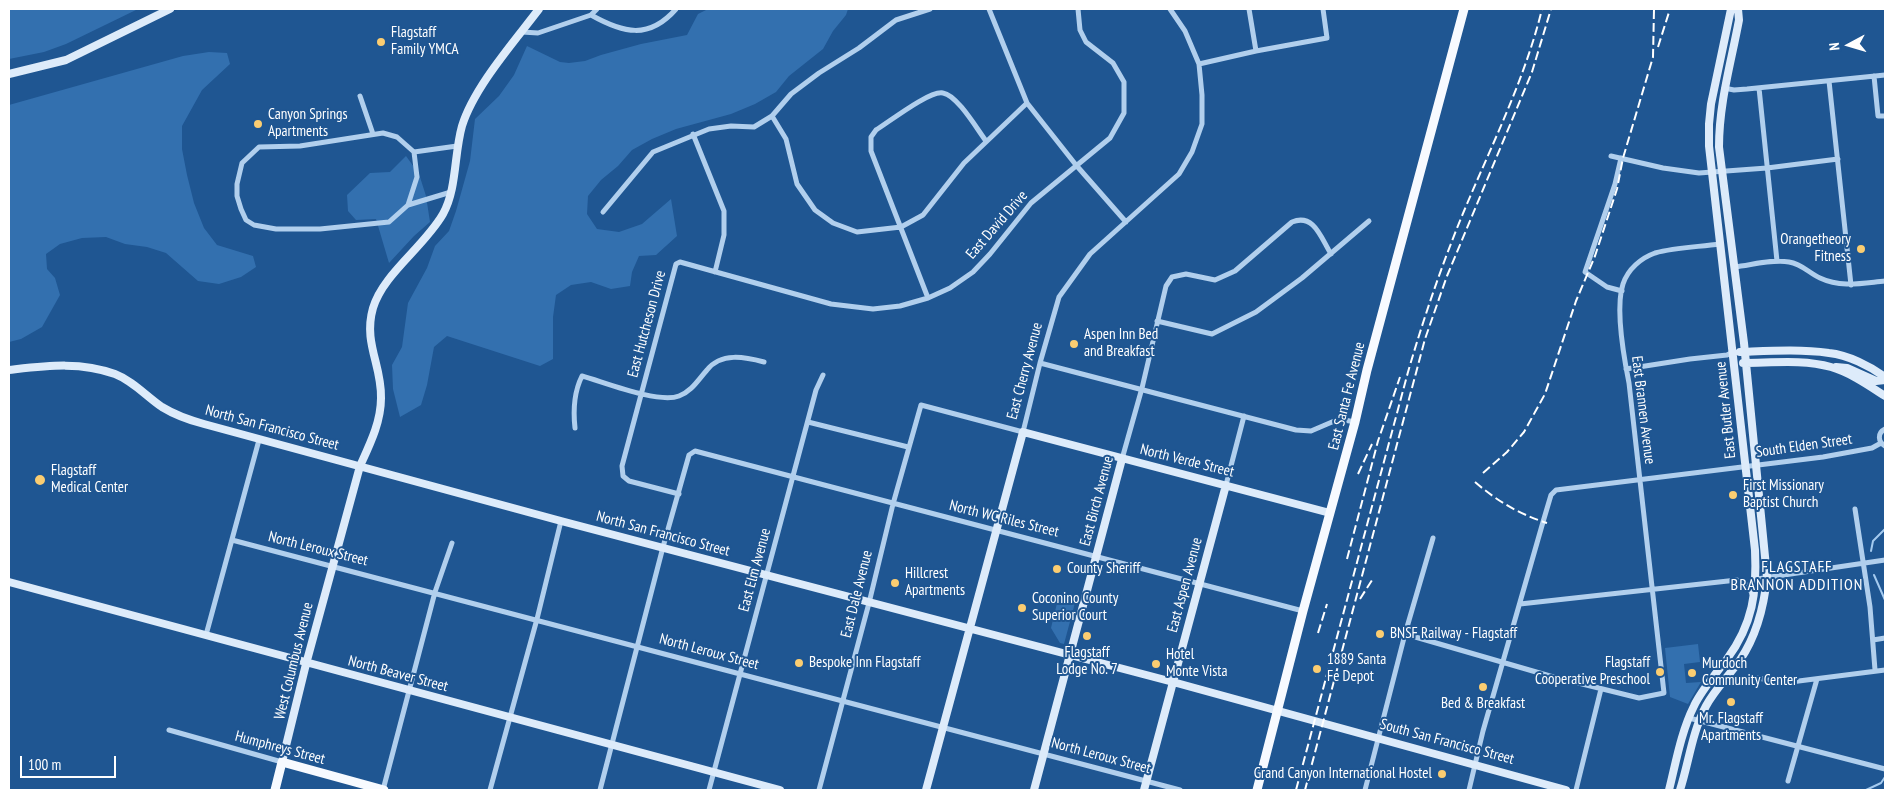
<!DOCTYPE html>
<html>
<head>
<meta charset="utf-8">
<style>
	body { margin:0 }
	#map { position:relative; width:1894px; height:799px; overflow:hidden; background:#1f5692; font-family:"PT Sans Narrow",sans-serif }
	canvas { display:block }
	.frame { position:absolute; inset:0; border:10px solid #fff; pointer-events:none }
	.north { position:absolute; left:1824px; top:20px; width:50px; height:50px; -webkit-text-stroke:4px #1f5692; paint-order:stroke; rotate:264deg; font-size:14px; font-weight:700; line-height:20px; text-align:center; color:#fff }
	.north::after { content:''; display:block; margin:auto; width:18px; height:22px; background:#fff; clip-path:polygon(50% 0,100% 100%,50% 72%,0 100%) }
	.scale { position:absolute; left:20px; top:756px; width:96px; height:22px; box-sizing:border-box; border:2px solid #fff; border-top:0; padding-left:6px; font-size:15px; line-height:18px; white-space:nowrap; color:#fff; -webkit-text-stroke:4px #1f5692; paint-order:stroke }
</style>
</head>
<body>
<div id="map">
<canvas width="1894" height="799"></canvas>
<div class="frame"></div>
<div class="north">N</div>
<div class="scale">100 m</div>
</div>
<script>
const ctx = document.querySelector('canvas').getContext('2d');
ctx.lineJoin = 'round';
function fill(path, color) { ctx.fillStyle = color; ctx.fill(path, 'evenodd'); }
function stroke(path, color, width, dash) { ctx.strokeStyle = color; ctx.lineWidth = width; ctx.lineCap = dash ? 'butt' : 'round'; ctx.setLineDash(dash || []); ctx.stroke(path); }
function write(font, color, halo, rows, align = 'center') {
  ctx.font = font + ' "PT Sans Narrow",sans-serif'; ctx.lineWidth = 4; ctx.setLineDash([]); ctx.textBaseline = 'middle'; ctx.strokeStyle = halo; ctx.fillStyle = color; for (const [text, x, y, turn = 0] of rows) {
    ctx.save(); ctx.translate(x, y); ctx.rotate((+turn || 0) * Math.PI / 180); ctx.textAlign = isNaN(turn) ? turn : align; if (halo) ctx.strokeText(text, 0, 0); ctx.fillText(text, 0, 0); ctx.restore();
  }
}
const green = new Path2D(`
	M9,9H138L66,44L44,52L9,59Z
	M708,9H848L846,15L833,31L823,49L789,76L776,92L755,104L731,114L676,129L652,139L632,150L618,166L601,180L588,196L587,214L597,229L619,232L642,224L671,199L677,236L656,255L639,256L632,272L630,286L611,289L591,282L571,285L556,295L553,317V359L540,366L447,336L434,347L427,385L421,405L400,417L393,389L392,365L402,347L408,303L427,268L435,246L449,231L456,211L470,161L475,119L499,96L514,75L527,46L560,62L569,63L585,61L601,55L641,44L687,35L698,14Z
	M209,52L227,53L230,64L202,90L182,126V149L187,175L194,203L204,228L217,245L253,256L256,267L241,277L219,284L198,281L166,253L147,247L125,244L106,237L82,238L60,244L46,254L47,269L55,278L60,295L42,327L21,339L9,342V105L183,56Z
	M406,156L419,174L426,196L430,222L414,236L389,263L376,219L356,220L348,211L347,195L370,173L390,172Z
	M1059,595L1076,599L1064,644L1060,643L1051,628Z
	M1698,644L1700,662L1684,664L1686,683L1701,682L1688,704L1670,697L1665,648Z`);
const stream = new Path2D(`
	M1871,551L1873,541L1885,529
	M1874,575L1885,600
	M1866,790L1881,783L1885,777`);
const street = new Path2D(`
	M989,9L1027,103L1076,165L1126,222
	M1249,9L1256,51
	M591,15C623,33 649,40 676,9
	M522,32L538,33L591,15L597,9
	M1199,64L1256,51L1327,38L1323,9
	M1874,76L1878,116H1885
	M1829,81L1851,285
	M1724,88L1734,90L1747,89L1885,75
	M1759,88L1777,261
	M360,96L373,134
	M772,116L786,139L797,184L815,210L833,223L857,232L901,227L923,215L964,163L1027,103
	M693,134L724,211V235L715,272
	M1611,156L1663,168L1699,173L1767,168L1838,159
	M1621,158L1615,184L1585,272L1607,287L1622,291
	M451,192L408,205L389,222L320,229H276L254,225L246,220L241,209L237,196V184L242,163L259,147L300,146L383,133L397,137L414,152L457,146
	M408,205L417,177L414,152
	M603,212L653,152L709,129L731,126L754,127L772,116L791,94L819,73L859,48L896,20L930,9
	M1734,267C1752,265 1772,259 1789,262C1802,264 1809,273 1820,278C1841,288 1863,283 1885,281
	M928,298L871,151V137L876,130C889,122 930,90 943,93C957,95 977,129 986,141
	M1157,321L1212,334L1256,312L1302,278L1369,221
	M1040,363L1296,430L1311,431L1339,419L1355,422
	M1626,369L1690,359L1727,355L1733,352
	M808,422L908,447
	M575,428C573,410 574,392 582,376C604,382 658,404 679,396C692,391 698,380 707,370C721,352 745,357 764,362
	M1885,429C1877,433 1878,442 1885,446
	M1122,459L1142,388L1166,286L1172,277L1186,274L1215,280L1235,271L1292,222C1314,213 1321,238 1331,254
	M1226,485L1244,416
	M679,494L629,481L623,476L622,466L676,264L680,262L831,304L873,309L900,306L928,298L950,288L973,272L990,254L1031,203L1110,138L1124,113V82L1113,63L1086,42L1080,30L1078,9
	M1855,509L1870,607L1875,670
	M232,540L1180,790
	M1757,579L1885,560
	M1520,604L1737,580L1749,586L1752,594
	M1405,634L1550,676L1639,698L1664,693L1629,383C1624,358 1615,308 1623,284C1628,269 1641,258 1655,253C1676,247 1699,247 1720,244
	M206,635L259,440
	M1873,640L1885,638
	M1758,678L1783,683L1885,670
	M1689,718L1885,769
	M169,730L282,762
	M1788,781L1817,679
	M383,790L435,592L452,543
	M490,790L537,619L561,521
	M600,790L663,547L689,455L695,451L1303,611
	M709,790L816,390L823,375
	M819,790L869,603L893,504L921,405L1023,432L1040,363L1059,297L1090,254L1179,174L1192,152L1202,124V95L1199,64L1185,31L1170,9
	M1365,790L1405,634L1433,538
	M1469,790L1483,731L1543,522L1551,495L1556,490L1823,457L1872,448L1881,443
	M1576,790L1601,689`);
const secondary = new Path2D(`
	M9,74L66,60L170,9
	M1740,352C1769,351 1800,349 1829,353C1848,355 1870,366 1885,377
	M1743,363C1771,363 1803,359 1831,367C1851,373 1868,385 1885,396
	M1836,367L1847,368L1876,381L1885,380
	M9,370C45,366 80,361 115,374C133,381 146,396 162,407C175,415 189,420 204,424L561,521L1173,682L1566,790
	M9,582L780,790
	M282,762L306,664L360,466C370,444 381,422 381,398C382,365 363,343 373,308C383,274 424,247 443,214C457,189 454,154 462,126C474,87 514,42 539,9
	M926,790L1023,432L1330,513
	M1034,790L1122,459
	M1144,790L1226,485
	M1669,790C1676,762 1681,732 1694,706C1702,689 1716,674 1727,659C1753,624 1757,592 1755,550L1709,146V124L1711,104L1731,9
	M1680,790C1689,762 1692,732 1706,706C1715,689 1729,676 1740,660C1757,635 1764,607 1767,577L1744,343L1719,147C1719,103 1731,63 1739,20L1738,9`);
const primary = new Path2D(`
	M275,790L282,762L384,790
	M1257,790L1303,611L1355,422L1367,370L1464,9`);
const rail = new Path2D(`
	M1658,47L1670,9
	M1483,473L1507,452L1524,432L1545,394L1576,301L1595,256L1617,189L1623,158L1653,57L1654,9
	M1358,474L1372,444
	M1475,482C1497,501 1519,514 1547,523
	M1347,559L1378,441L1400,377
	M1360,599L1374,577
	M1318,633L1327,604
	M1296,790L1408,372C1424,317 1442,264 1464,211C1492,144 1525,79 1542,9
	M1305,790L1425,339L1447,276L1532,72L1551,9`);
const markers = [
	[381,42,5,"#fbcd71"],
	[258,124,5,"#fbcd71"],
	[1861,249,5,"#fbcd71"],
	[1074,344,5,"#fbcd71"],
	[40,480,6,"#fbcd71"],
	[1733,495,5,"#fbcd71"],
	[1057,569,5,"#fbcd71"],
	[895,583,5,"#fbcd71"],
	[1022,608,5,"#fbcd71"],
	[1380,634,5,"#fbcd71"],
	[1087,636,5,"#fbcd71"],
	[799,663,5,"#fbcd71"],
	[1156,664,5,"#fbcd71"],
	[1317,669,5,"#fbcd71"],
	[1660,672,5,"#fbcd71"],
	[1692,673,5,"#fbcd71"],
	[1483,687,5,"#fbcd71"],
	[1731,702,5,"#fbcd71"],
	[1442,774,5,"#fbcd71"]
];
const poiNames = [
	["Flagstaff",391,33],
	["Family YMCA",391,50],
	["Canyon Springs",268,115],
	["Apartments",268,132],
	["Orangetheory",1851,240,"right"],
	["Fitness",1851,257,"right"],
	["Aspen Inn Bed",1084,335],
	["and Breakfast",1084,352],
	["Flagstaff",51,471],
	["Medical Center",51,488],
	["First Missionary",1743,486],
	["Baptist Church",1743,503],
	["County Sheriff",1067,569],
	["Hillcrest",905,574],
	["Apartments",905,591],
	["Coconino County",1032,599],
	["Superior Court",1032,616],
	["BNSF Railway - Flagstaff",1390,634],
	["Flagstaff",1087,653,"center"],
	["Lodge No. 7",1087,670,"center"],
	["Hotel",1166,655],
	["Monte Vista",1166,672],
	["1889 Santa",1327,660],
	["Fe Depot",1327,677],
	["Bespoke Inn Flagstaff",809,663],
	["Flagstaff",1650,663,"right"],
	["Cooperative Preschool",1650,680,"right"],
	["Murdoch",1702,664],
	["Community Center",1702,681],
	["Bed & Breakfast",1483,704,"center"],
	["Mr. Flagstaff",1731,719,"center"],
	["Apartments",1731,736,"center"],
	["Grand Canyon International Hostel",1432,774,"right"]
];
const streetNames = [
	["East David Drive",997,225,-49],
	["East Hutcheson Drive",647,324,-75],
	["East Cherry Avenue",1025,371,-75],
	["East Santa Fe Avenue",1347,396,-76],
	["East Brannen Avenue",1643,410,83],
	["East Butler Avenue",1726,410,-96],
	["North San Francisco Street",272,428,15],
	["South Elden Street",1804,446,-8],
	["North Verde Street",1187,461,14],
	["East Birch Avenue",1097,501,-75],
	["North WC Riles Street",1004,519,14],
	["North San Francisco Street",663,534,15],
	["North Leroux Street",318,549,14],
	["East Elm Avenue",755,570,-75],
	["East Aspen Avenue",1185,585,-75],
	["East Dale Avenue",857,594,-76],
	["North Leroux Street",709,652,15],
	["West Columbus Avenue",294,661,-76],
	["North Beaver Street",398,674,15],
	["South San Francisco Street",1447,742,15],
	["Humphreys Street",280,748,15],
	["North Leroux Street",1101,756,15]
];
const neighbourhoodNames = [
	["FLAGSTAFF",1797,567],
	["BRANNON ADDITION",1797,585]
];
fill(green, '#3370af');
stroke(stream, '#a4caef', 2);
stroke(street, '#b1cfed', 5);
stroke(secondary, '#ddebfa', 8);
stroke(primary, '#f7faff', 9);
stroke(rail, '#fff', 2, [9, 4]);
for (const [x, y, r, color] of markers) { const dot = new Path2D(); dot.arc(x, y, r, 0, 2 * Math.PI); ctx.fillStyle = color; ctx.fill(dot); stroke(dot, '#1f5692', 2); }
write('15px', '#fff', '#1f5692', poiNames, 'left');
write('15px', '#fff', '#1f5692', streetNames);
ctx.letterSpacing = '1px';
write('16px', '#fff', '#1f5692', neighbourhoodNames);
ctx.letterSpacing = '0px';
</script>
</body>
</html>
